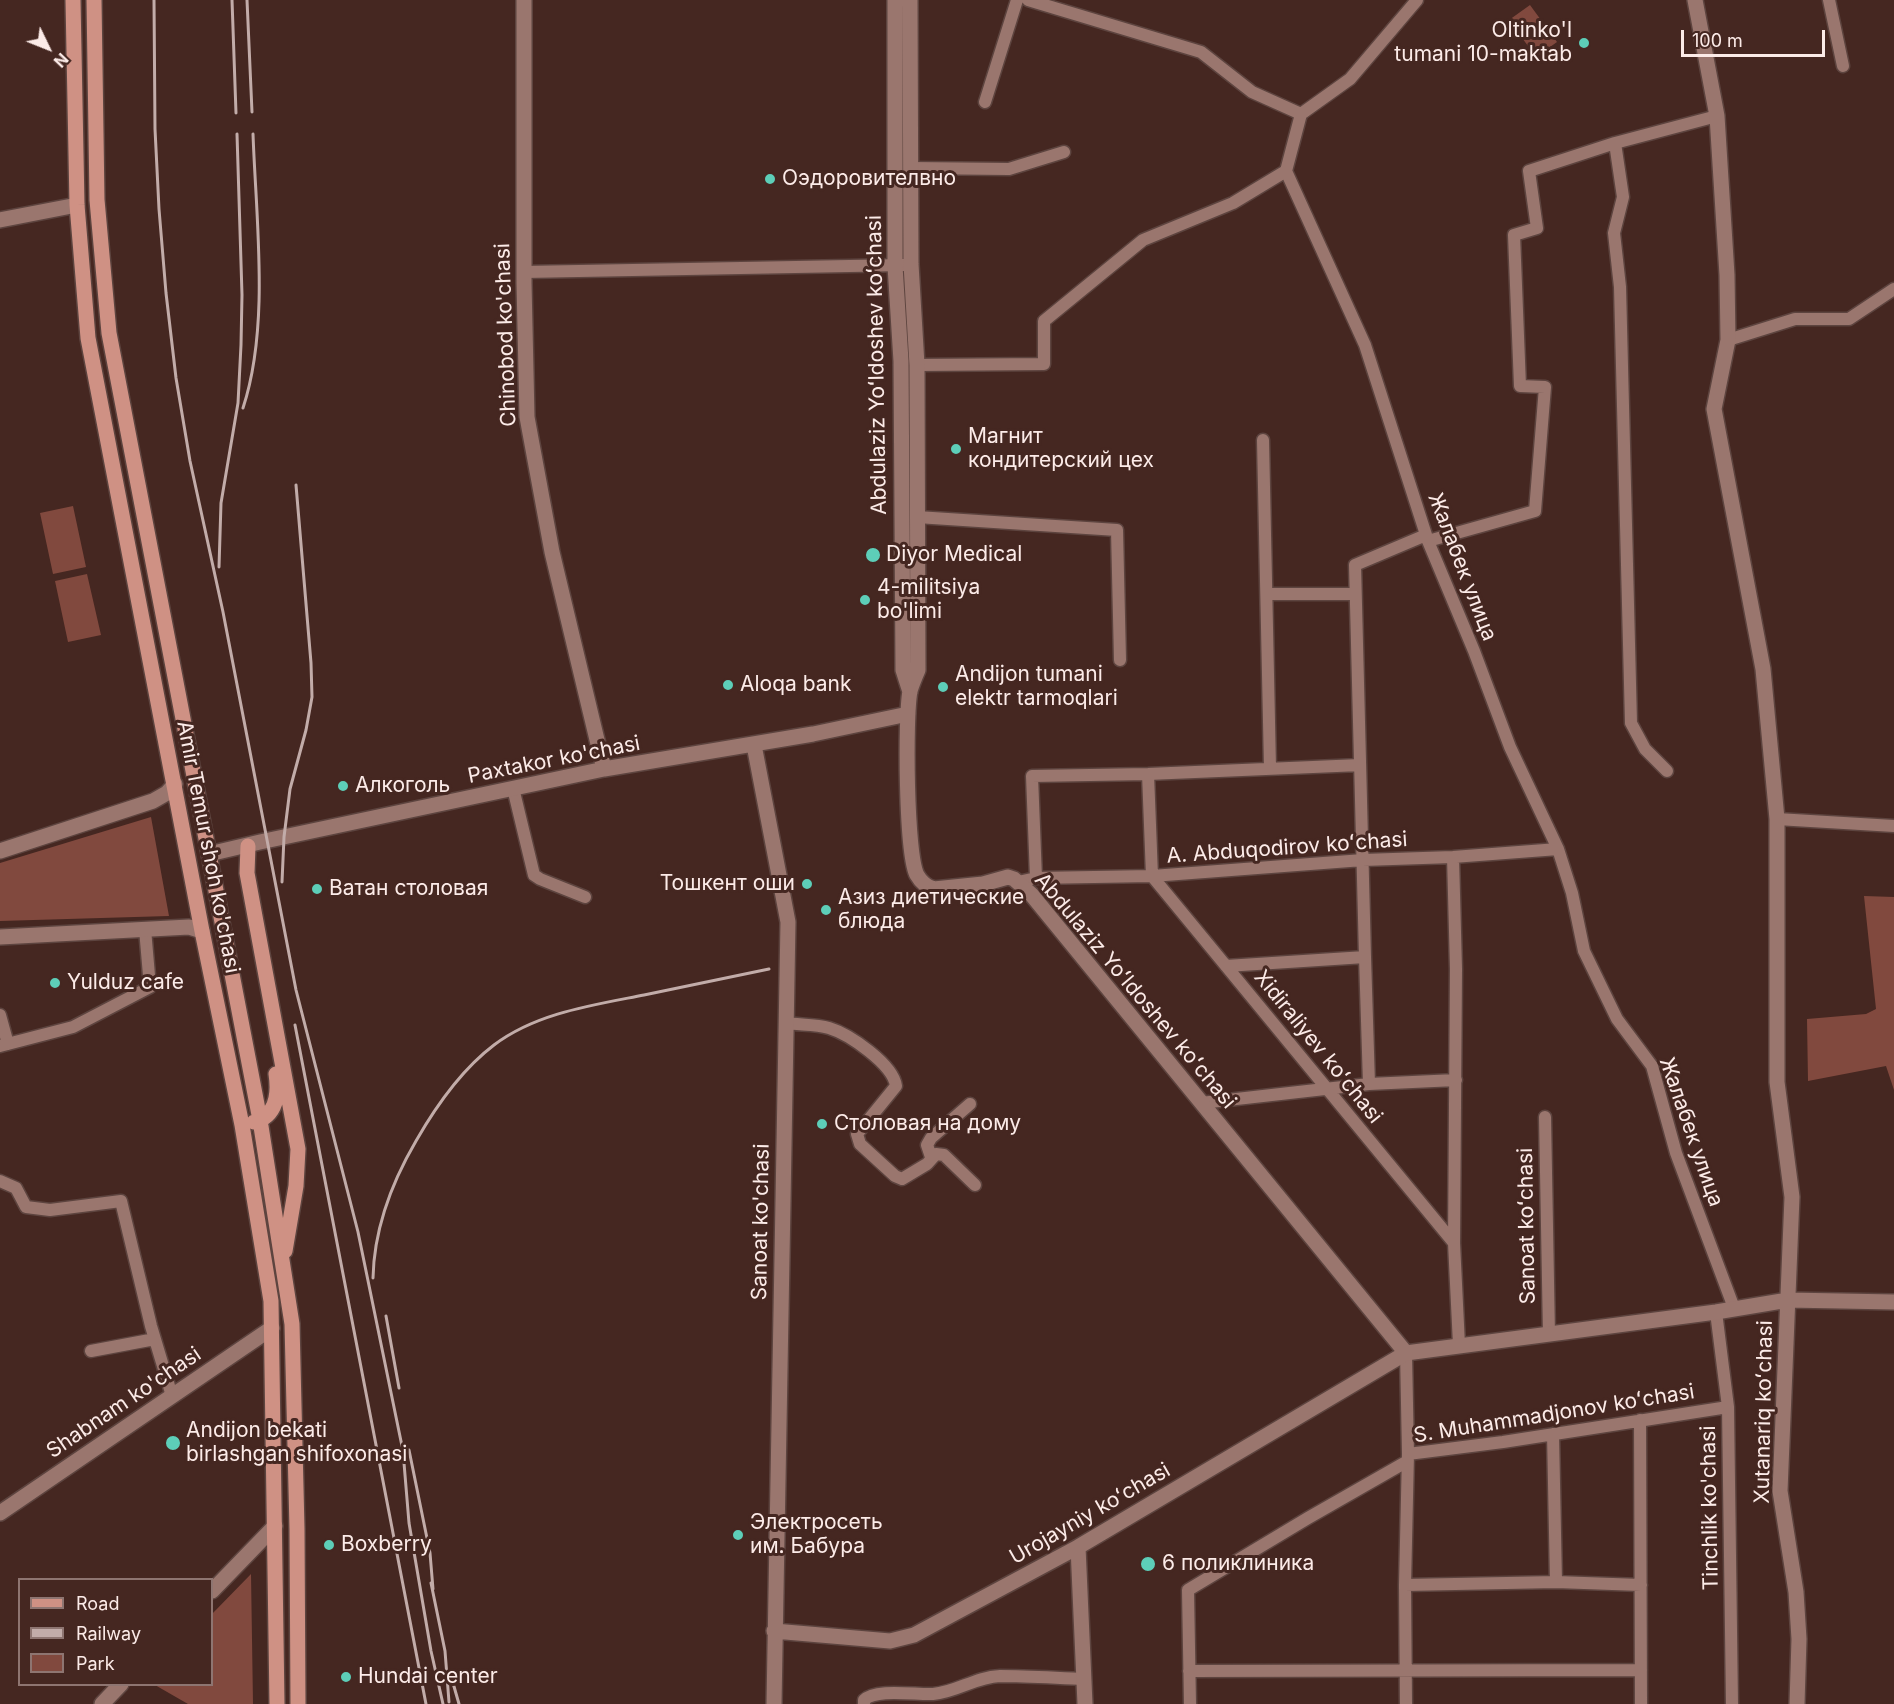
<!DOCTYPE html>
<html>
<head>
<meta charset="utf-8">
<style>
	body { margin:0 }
	#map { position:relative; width:1894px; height:1704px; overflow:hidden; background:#452721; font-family:Inter,sans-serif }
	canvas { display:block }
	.legend { position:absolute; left:18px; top:1578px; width:195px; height:108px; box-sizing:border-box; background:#452721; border:2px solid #8e7571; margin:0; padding:8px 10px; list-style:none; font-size:18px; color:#fcebe8 }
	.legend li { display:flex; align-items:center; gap:12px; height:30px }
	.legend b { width:30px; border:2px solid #8e7571 }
	.north { position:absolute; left:18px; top:18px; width:60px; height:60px; -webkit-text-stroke:4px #452721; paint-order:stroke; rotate:133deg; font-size:16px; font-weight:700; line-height:24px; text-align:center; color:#fcebe8 }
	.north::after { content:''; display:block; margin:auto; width:21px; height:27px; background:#fcebe8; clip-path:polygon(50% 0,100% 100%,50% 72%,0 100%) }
	.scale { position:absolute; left:1681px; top:30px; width:144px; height:27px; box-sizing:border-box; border:3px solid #fcebe8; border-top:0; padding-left:8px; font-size:18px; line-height:21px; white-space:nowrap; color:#fcebe8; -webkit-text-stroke:4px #452721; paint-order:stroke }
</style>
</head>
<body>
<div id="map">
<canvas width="1894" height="1704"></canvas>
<ul class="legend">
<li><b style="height:8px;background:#cf9184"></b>Road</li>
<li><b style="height:8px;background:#c2aca9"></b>Railway</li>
<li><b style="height:16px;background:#81493e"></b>Park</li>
</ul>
<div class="north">N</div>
<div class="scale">100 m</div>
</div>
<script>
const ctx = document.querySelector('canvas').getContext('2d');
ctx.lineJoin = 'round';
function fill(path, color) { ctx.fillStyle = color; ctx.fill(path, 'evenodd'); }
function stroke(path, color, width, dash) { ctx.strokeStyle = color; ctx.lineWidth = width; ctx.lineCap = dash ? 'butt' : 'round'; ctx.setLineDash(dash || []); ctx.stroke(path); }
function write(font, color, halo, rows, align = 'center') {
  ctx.font = font + ' Inter,sans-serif'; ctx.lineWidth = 6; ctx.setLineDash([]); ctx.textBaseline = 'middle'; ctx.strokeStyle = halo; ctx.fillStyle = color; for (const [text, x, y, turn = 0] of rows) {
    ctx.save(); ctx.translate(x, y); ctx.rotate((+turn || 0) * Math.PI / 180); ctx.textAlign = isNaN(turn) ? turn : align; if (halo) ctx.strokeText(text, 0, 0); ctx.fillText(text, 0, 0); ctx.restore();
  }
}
const green = new Path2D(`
	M1530,5L1557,42L1536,57L1509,20Z
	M73,506L86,567L53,574L40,513Z
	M87,574L101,635L68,642L55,581Z
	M151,817L169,916L0,921V863Z
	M1864,896L1894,897V1090L1886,1066L1808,1081L1807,1019L1866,1014L1876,1009Z
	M251,1574L253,1704H188L155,1685L212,1684V1614Z`);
const street = new Path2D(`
	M1028,0L1201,52L1252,92L1301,114L1286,171L1365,345L1428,541L1474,651L1510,747L1558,849L1572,893L1584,951L1617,1019L1652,1066L1676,1153L1734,1308
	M1829,0L1843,66
	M985,102L1017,0
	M1301,114L1350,79L1417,0
	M1615,143L1623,197L1614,233L1620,287L1631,723L1645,749L1667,771
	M910,168L1009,169L1064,152
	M524,272L904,265
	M1728,340L1795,319H1849L1894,289
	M917,365L1044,364V321L1143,240L1233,203L1286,171
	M1263,440L1270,768
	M917,517L1117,530L1120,660
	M1428,541L1535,511L1545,387L1520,386L1514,235L1537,228L1529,171L1615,143L1717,116
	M1267,594H1355
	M1148,774L1152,876L1454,1243
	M513,788L534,875L540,879L585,897
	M1777,819L1894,826
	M1453,857L1456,969L1454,1243L1459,1345
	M1036,878L1032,776L1148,774L1360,765
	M1018,882L1036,878L1152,876L1363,860L1453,857L1558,849
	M1365,957L1355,565L1426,535
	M1226,966L1365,957L1369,1084
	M0,1015L8,1044
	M786,1023C800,1025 816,1024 829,1028C849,1034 893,1064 896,1086L857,1134L860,1144L895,1176L902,1179L927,1164L936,1154L944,1155L975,1185
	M0,1046L73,1027L150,987L145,929
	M1201,1103L1369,1084L1456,1080
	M1545,1117L1549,1335
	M931,1157L927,1145L931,1138L970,1104
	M0,1181L16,1188L26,1207L50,1210L121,1201L151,1326L172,1396
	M1716,1312L1728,1407L1732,1704
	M91,1351L155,1339
	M1406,1353L1408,1454
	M1640,1420L1641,1704
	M1553,1434L1556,1582
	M1405,1585L1556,1582L1641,1585
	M1189,1671L1641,1670
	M864,1704V1700C876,1688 916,1695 933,1694C957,1692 975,1677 1000,1676C1028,1676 1056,1678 1084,1679
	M1190,1704L1188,1590L1308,1518L1406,1462
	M1406,1704L1405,1585L1408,1454L1503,1442L1728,1407`);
const secondary = new Path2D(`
	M524,0V283L527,417L552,552L604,769
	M895,0V266L901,361L903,670L910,692
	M910,0L911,264L917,365L918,670C915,677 912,684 910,691C905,717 906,855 917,875C921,882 927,887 934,889L983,884L1008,877L1014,879L1031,894L1406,1353
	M1695,0L1717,116L1727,275L1728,340L1714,409L1763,669L1777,819V1082L1792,1197L1780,1491L1796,1592L1799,1639L1797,1704
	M0,220L77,205
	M754,745L788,922L774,1704
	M0,851L153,801L167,793L175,784
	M209,854L260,842L604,769L813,734L908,714
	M0,937L189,927L202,931
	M0,1513L272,1328
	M1078,1547L1085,1704
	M212,1591L275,1526
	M774,1631L890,1641L914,1635L1078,1547L1406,1353L1716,1312L1788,1300L1894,1302
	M102,1704L121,1684`);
const primary = new Path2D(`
	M73,0L77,205L88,338L202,931L242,1125L271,1301L277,1704
	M94,0L97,200L109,333L260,1120L292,1324L297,1529L298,1704
	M248,846L247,873L298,1149L296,1186L285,1251
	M254,1122C277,1116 279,1094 276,1074`);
const rail = new Path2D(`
	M154,0L155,129L159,209L166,293L176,378L190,461L223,612L296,990L358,1232L403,1451L409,1523L431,1651L443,1704
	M232,0L236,113
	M247,0L252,112
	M243,408C270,326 256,220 253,134
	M219,567L221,503L238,403L241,345L242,295L237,134
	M282,882L284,837L290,789L306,730L312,697L311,663L296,485
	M295,1025L426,1704
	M373,1278C374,1230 392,1182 416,1141C436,1106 461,1070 494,1045C536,1013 593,1005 644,995C686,986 727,978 769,969
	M386,1316L399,1388
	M409,1450L430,1553L433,1589
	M431,1583L445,1651L449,1702
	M453,1683L459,1704`);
const markers = [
	[1584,43,6,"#5dceb8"],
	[770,179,6,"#5dceb8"],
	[956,449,6,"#5dceb8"],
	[873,555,8,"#5dceb8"],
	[865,600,6,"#5dceb8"],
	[728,685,6,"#5dceb8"],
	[943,687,6,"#5dceb8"],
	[343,786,6,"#5dceb8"],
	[807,884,6,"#5dceb8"],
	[317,889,6,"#5dceb8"],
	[826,910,6,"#5dceb8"],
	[55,983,6,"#5dceb8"],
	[822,1124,6,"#5dceb8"],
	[173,1443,8,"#5dceb8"],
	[738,1535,6,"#5dceb8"],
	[329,1545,6,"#5dceb8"],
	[1148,1564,8,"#5dceb8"],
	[346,1677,6,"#5dceb8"]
];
const poiNames = [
	["Oltinko'l",1572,31,"right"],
	["tumani 10-maktab",1572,55,"right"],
	["Оэдоровителвно",782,179],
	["Магнит",968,437],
	["кондитерский цех",968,461],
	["Diyor Medical",886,555],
	["4-militsiya",877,588],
	["bo'limi",877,612],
	["Andijon tumani",955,675],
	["elektr tarmoqlari",955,699],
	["Aloqa bank",740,685],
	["Алкоголь",355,786],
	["Тошкент оши",795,884,"right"],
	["Ватан столовая",329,889],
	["Азиз диетические",838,898],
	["блюда",838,922],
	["Yulduz cafe",67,983],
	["Столовая на дому",834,1124],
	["Аndijon bekati",186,1431],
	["birlashgan shifoxonasi",186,1455],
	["Электросеть",750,1523],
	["им. Бабура",750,1547],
	["Boxberry",341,1545],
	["6 поликлиника",1162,1564],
	["Hundai center",358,1677]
];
const streetNames = [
	["Chinobod ko'chasi",506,335,-92],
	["Abdulaziz Yoʻldoshev koʻchasi",877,365,-91],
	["Жалабек улица",1462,567,69],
	["Paxtakor ko'chasi",554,760,-11],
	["Amir Temur shoh ko'chasi",208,847,79],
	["A. Abduqodirov koʻchasi",1287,848,-4],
	["Abdulaziz Yoʻldoshev koʻchasi",1135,991,50],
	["Xidiraliyev koʻchasi",1318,1047,51],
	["Жалабек улица",1691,1132,71],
	["Sanoat ko'chasi",761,1222,-89],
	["Sanoat koʻchasi",1527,1226,-91],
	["Shabnam ko'chasi",124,1403,-34],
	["Xutanariq koʻchasi",1764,1412,-89],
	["S. Muhammadjonov koʻchasi",1554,1414,-9],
	["Tinchlik ko'chasi",1710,1508,-91],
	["Urоjayniy koʻchasi",1090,1514,-30]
];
fill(green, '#81493e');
stroke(street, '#5d443f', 15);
stroke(secondary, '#5d443f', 18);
stroke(primary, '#5d443f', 18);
stroke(street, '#9a766e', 12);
stroke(secondary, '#9a766e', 15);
stroke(primary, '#cf9184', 15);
stroke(rail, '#c2aca9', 3);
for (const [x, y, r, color] of markers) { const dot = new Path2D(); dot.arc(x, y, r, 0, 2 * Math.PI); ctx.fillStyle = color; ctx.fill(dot); stroke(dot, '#452721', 2); }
write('21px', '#fcebe8', '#452721', poiNames, 'left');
write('21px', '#fcebe8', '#452721', streetNames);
</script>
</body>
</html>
